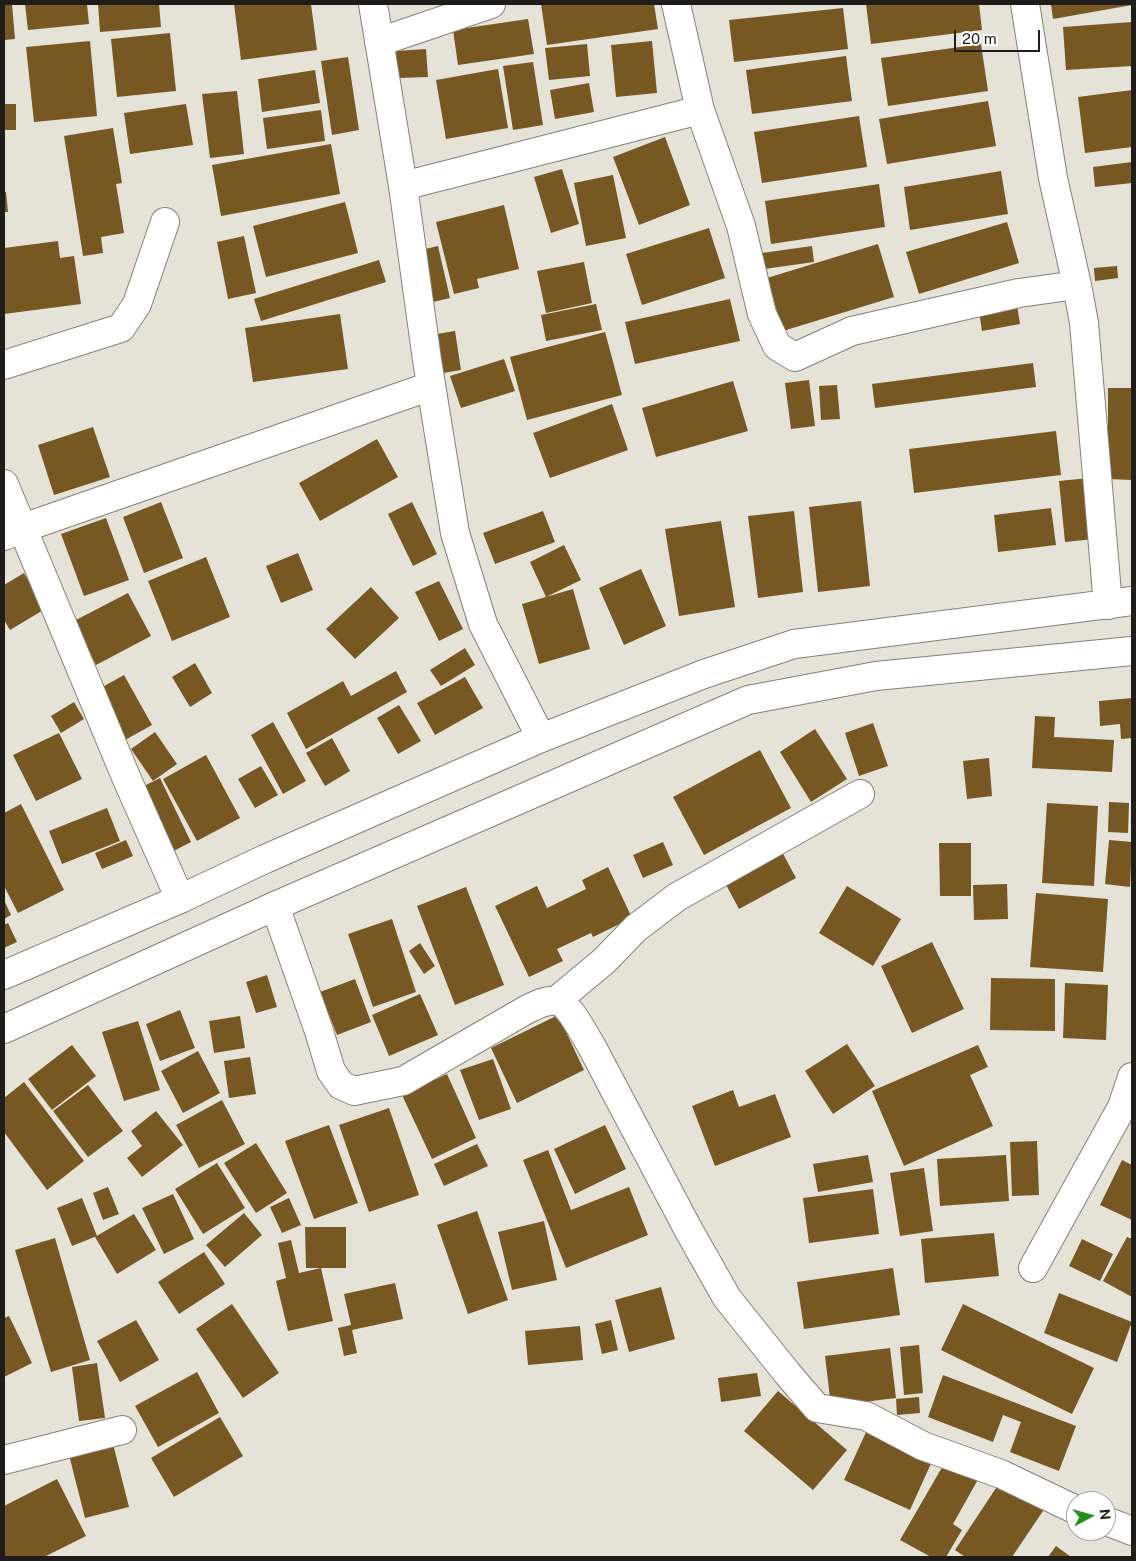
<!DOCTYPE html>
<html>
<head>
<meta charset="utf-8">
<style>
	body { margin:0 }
	#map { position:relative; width:1136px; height:1561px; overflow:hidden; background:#e5e2d8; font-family:"Public Sans",sans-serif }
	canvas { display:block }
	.frame { position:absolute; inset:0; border:5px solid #1e1d19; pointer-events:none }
	.north { position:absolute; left:1066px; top:1491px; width:50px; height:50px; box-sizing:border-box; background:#fff; border:1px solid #a5a5a3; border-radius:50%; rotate:84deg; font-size:14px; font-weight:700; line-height:20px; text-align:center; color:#1e1d19 }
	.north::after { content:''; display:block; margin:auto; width:18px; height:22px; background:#21911a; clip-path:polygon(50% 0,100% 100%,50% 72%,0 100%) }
	.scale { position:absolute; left:954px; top:30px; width:86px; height:22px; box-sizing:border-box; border:2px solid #1e1d19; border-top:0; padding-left:6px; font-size:15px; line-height:18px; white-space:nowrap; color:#1e1d19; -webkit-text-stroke:4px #fff; paint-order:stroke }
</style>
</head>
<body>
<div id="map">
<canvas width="1136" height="1561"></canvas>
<div class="frame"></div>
<div class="north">N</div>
<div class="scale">20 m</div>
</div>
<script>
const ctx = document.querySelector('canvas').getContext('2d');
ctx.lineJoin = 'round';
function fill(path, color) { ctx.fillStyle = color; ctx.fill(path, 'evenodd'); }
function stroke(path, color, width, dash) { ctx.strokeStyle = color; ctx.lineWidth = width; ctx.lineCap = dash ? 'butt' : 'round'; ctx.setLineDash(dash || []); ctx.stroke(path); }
const building = new Path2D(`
	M4,4H12L15,39L4,40Z
	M25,4H87L89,24L28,30Z
	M98,4H159L161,27L100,32Z
	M234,4H311L317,50L241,60Z
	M541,4H654L658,29L547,45Z
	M866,4H979L982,30L871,44Z
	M1051,4H1132V5L1053,19Z
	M843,8L848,49L734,62L729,20Z
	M528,19L534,54L458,65L453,30Z
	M1132,22V66L1066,70L1063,27Z
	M170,33L176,91L117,97L111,39Z
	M90,41L97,116L34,122L26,47Z
	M652,41L657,93L616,97L611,45Z
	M587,44L590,76L549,80L545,48Z
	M981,44L988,91L888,106L881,58Z
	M426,49L428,77L398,78L396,51Z
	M846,56L852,101L752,114L746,70Z
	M348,57L359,130L332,135L321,61Z
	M533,62L543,125L513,130L503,66Z
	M498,69L508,128L446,139L436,80Z
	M315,70L320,103L262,112L258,79Z
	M589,83L594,112L555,119L550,90Z
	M1132,90V147L1085,153L1078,97Z
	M237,91L244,154L210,158L202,94Z
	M988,101L996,146L887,164L879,119Z
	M4,104H16V130H4Z
	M186,104L193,145L130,154L124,113Z
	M321,110L325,141L267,149L263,118Z
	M859,116L867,167L762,183L754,132Z
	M113,128L122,183L116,184L124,233L101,237L103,253L83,256L64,136Z
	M665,137L690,205L639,225L613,157Z
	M331,144L340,194L221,216L212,165Z
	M1132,162V183L1095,187L1093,167Z
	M562,169L579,224L551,233L534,177Z
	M1001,171L1008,214L910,230L904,187Z
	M613,175L626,238L586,246L574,183Z
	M879,184L885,227L771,244L765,201Z
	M4,192H6L8,212H4Z
	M345,202L358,253L266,277L253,226Z
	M504,205L519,269L477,279L479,288L454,294L436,222Z
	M1007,222L1019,263L919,294L906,252Z
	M709,228L725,278L642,305L626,254Z
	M244,236L256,293L228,299L217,242Z
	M58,241L60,258L74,256L81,304L4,314V248Z
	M878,244L894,297L783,331L767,278Z
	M438,246L450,298L433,302L421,250Z
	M812,246L814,262L764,269L762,253Z
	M379,260L386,282L261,321L254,299Z
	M584,262L592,303L546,313L537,271Z
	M1117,266L1118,278L1095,281L1094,268Z
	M730,299L740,341L635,364L625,322Z
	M596,304L602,330L546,341L541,315Z
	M1017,305L1020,324L982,331L979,311Z
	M340,314L348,369L253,382L245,328Z
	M455,331L461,370L437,374L431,335Z
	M605,332L622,395L527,420L510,357Z
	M504,359L515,391L461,408L450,376Z
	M1033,363L1036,387L875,408L872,384Z
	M809,380L815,426L791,429L785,383Z
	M733,381L748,431L656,457L642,408Z
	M837,385L840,419L821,420L819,386Z
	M1108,388H1132V480L1108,479Z
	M612,404L628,450L550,478L533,433Z
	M93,427L110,477L54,495L38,445Z
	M1056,431L1061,475L914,493L909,449Z
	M377,439L398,477L320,521L299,483Z
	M1089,478L1094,539L1065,542L1059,481Z
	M861,501L870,586L818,592L809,507Z
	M161,502L183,558L144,573L123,517Z
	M412,502L437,554L413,566L388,514Z
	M1051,508L1056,545L998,552L994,515Z
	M543,511L555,542L495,564L483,533Z
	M794,511L803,592L758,598L748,516Z
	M106,518L129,580L84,596L61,534Z
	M721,521L735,607L679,616L665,529Z
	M564,545L581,580L546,597L530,562Z
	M298,553L313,590L281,603L266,566Z
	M206,557L230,617L172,641L148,581Z
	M641,569L666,626L624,645L599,588Z
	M24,573L45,609L10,630L4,620V585Z
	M439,581L463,629L439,641L415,592Z
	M371,587L399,618L355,659L326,629Z
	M573,589L590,649L539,664L522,604Z
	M128,593L151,636L96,665L74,621Z
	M465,648L475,665L441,686L430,670Z
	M195,663L212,693L190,707L172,677Z
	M396,671L407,692L306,749L287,713L343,681L351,696Z
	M124,675L152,725L125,740L97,690Z
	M465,677L483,708L435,735L417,703Z
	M1132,698V738L1121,739L1120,724L1100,726L1099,701Z
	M74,702L84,719L61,733L51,716Z
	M399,705L421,741L398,754L377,718Z
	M1035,716L1055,717L1054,737L1114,740L1112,772L1032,768Z
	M273,722L306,781L283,794L251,735Z
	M873,723L888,766L859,776L845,733Z
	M815,729L847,779L811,802L780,752Z
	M155,732L177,764L153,781L131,749Z
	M59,733L82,779L36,801L13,755Z
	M332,738L350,771L325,786L306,753Z
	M760,750L791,808L704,855L673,797Z
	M206,755L240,818L197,841L163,779Z
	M989,758L992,796L967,799L963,761Z
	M261,766L278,795L255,808L238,779Z
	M160,778L191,842L168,854L136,790Z
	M1109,802L1129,803L1128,833L1108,832Z
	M1047,803L1098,806L1094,886L1042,883Z
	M21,804L64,890L18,913L4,886V813Z
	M107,808L120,841L62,864L49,831Z
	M126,840L133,856L102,869L95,853Z
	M1109,840L1132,842L1130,887L1105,884Z
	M663,842L673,865L643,878L633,855Z
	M939,843H971V896H940Z
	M781,850L796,878L739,909L724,881Z
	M608,867L632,918L593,937L591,933L557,949L563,961L529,977L495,906L537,886L547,908L586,889L582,880Z
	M1007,884L1008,919L974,920L973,885Z
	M847,886L901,919L873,966L819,933Z
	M466,887L504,985L455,1005L417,906Z
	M1036,893L1108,899L1103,972L1030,967Z
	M4,900L11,915L4,919Z
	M392,919L416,992L373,1007L348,934Z
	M8,923L17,942L4,948V925Z
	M932,942L964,1009L912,1033L881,966Z
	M420,943L435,966L424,974L409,951Z
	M267,975L277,1007L256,1013L246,982Z
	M991,978L1055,979V1031L990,1030Z
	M355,979L371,1022L337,1035L320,992Z
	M1065,983L1108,985L1106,1040L1063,1038Z
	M420,994L438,1035L389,1056L372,1015Z
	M180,1010L195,1048L160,1061L146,1024Z
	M558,1015L584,1070L517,1103L491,1048Z
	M240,1016L245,1048L214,1053L209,1021Z
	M138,1021L160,1090L124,1101L102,1032Z
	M847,1044L875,1086L833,1114L805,1071Z
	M72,1045L96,1076L52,1110L28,1079Z
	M978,1045L988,1067L970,1075L993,1126L904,1166L872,1091Z
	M198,1051L220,1093L183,1113L161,1071Z
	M250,1057L256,1094L229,1098L224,1061Z
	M493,1059L511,1109L479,1120L460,1070Z
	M447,1074L476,1138L432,1159L402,1095Z
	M24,1082L84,1161L47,1190L4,1132V1098Z
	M88,1085L123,1131L88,1157L53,1111Z
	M733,1090L739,1107L775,1094L791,1137L715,1166L692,1106Z
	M222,1100L245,1144L199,1168L176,1125Z
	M389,1108L419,1195L369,1212L339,1125Z
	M156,1111L183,1145L142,1177L127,1158L142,1146L131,1131Z
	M329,1125L358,1203L314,1219L285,1141Z
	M605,1125L626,1169L575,1194L554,1149Z
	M1037,1141L1039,1195L1012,1196L1010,1142Z
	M256,1143L287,1193L256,1213L224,1163Z
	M477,1144L488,1166L444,1186L434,1164Z
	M548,1150L571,1210L629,1187L648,1235L566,1268L523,1160Z
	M868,1155L873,1182L818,1192L813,1164Z
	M1006,1155L1009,1201L940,1206L937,1159Z
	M1122,1160L1132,1165V1220L1100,1205Z
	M217,1163L245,1208L203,1234L175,1189Z
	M924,1168L933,1231L900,1236L890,1173Z
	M108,1187L119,1214L103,1220L93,1193Z
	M873,1189L879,1234L809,1243L803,1198Z
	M173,1194L194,1239L164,1254L142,1208Z
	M82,1198L97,1236L72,1246L57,1208Z
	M289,1198L301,1225L282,1233L270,1207Z
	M477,1211L508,1300L468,1314L437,1225Z
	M244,1213L262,1235L225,1267L206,1245Z
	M134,1214L156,1250L117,1274L95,1237Z
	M544,1221L557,1280L512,1290L498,1232Z
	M305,1227H346V1268H306Z
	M994,1233L999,1276L925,1283L921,1239Z
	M1127,1237L1132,1239V1297L1103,1281Z
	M55,1238L90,1360L51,1372L15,1250Z
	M1082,1239L1113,1254L1100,1281L1069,1266Z
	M291,1240L299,1273L321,1268L333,1321L288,1331L276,1281L286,1278L278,1243Z
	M204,1252L225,1284L179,1314L158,1282Z
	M893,1268L900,1315L804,1329L797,1282Z
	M395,1283L403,1319L352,1330L357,1353L344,1356L338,1328L351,1325L344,1294Z
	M661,1287L675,1339L629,1352L615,1300Z
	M1059,1293L1132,1322L1117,1362L1044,1333Z
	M232,1304L279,1373L243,1398L196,1329Z
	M963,1304L1094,1368L1072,1414L941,1350Z
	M9,1316L32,1363L4,1377V1318Z
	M136,1320L159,1360L120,1382L97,1341Z
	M611,1320L618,1350L602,1354L595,1324Z
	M580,1326L583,1360L528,1365L525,1331Z
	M919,1345L923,1393L904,1395L900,1347Z
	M890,1348L896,1398L831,1406L825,1356Z
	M97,1363L105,1418L79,1421L72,1367Z
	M197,1372L219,1413L158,1447L135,1406Z
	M757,1373L761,1396L721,1402L718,1378Z
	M943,1375L1076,1426L1059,1471L1010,1452L1021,1422L1003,1415L993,1442L928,1417Z
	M778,1391L847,1450L813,1490L744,1431Z
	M919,1397L920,1413L897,1415L896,1399Z
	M220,1417L243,1456L174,1497L151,1458Z
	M867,1430L933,1459L910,1510L844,1480Z
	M112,1440L129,1507L85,1518L68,1451Z
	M948,1457L980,1476L953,1524L962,1530L946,1557H931L900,1540Z
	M57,1479L86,1536L44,1557H4V1506Z
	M1002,1479L1045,1508L1012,1557H965L955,1550Z
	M1056,1546L1071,1557H1048Z`);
const minor = new Path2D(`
	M373,4L403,186L427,360L455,533L483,624L541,738
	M676,4L700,110L741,226L762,314L777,346L795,357L852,331L1019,293L1077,285
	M1025,4L1053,178L1077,285L1084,323L1108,605
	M379,42L491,4
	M403,186L700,110
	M4,365L121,328L137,304L165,222
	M4,484L126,777L180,899
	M4,536L23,528L431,386
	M275,906L319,1031L331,1071L341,1085L354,1091L403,1081L526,1010C534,1006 546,999 556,1001C569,1003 585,1036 592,1047L688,1229L727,1298L787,1373L817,1408L866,1416L923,1446L1001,1474L1076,1510
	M556,1001L604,961L636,928L677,897L860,794
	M1033,1268L1122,1107L1132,1077
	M4,1460L122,1430
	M1106,1521L1132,1531`);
const major = new Path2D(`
	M4,975L180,899L265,859L541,738L704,674L794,644L1132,601
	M4,1029L275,906L748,700L876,676L1132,651`);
fill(building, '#775822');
stroke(minor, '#848178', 30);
stroke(major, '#848178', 30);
stroke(minor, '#fff', 28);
stroke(major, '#fff', 28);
</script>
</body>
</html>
